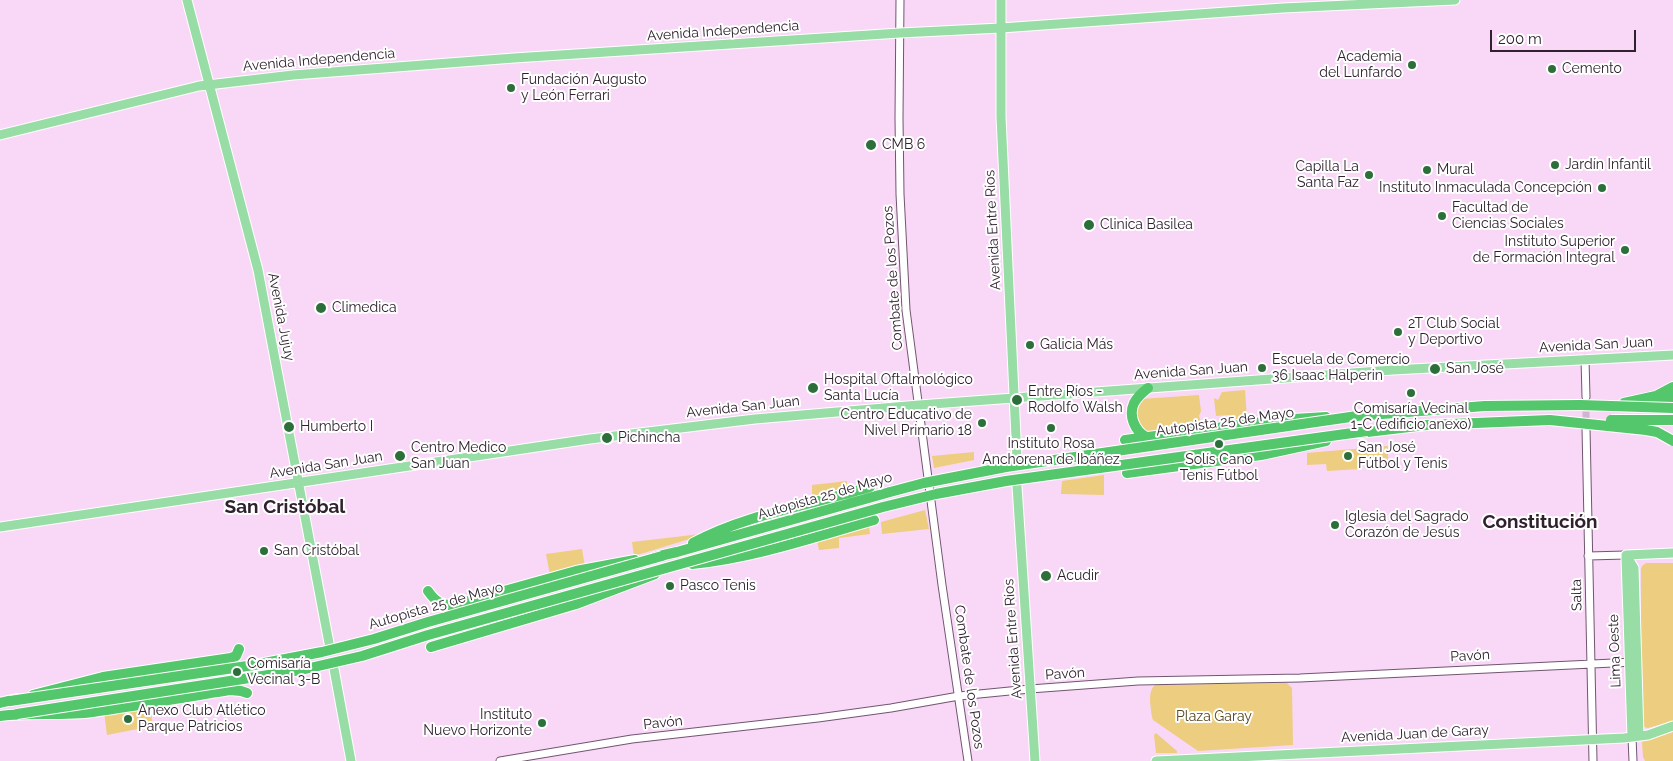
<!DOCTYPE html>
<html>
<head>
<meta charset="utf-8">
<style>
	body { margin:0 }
	#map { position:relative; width:1673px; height:761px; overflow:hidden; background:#f9d8f7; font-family:Raleway,sans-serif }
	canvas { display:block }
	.scale { position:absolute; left:1490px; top:30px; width:146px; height:22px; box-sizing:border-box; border:2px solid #2f222e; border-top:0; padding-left:6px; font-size:15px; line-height:18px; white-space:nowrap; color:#2f222e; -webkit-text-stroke:4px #fff; paint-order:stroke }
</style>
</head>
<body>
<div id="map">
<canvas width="1673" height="761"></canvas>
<div class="scale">200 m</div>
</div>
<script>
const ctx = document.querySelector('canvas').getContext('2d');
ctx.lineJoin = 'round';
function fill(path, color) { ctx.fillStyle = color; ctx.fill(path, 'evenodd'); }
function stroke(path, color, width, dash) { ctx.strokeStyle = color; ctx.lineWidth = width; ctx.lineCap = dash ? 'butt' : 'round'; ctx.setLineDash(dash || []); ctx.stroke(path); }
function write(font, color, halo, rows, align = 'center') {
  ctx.font = font + ' Raleway,sans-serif'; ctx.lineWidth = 4; ctx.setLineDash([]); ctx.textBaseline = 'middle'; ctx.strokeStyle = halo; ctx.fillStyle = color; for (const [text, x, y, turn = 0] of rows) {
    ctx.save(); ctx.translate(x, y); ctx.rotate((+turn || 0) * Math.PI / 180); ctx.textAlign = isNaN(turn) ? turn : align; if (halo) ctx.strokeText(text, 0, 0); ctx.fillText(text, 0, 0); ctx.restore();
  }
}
const green = new Path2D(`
	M1245,390L1247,419L1229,421L1228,415L1216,416L1214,398L1218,400L1222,392Z
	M1199,395L1201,411L1199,416L1202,425L1150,433L1136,423L1135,405L1141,399Z
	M1388,446V460L1361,461V469L1327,471L1326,464L1307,465V453Z
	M974,452V460L934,468L932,456Z
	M1104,475V495L1061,494L1062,481Z
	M847,481V488L812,497V485Z
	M925,510L929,529L882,534L881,522Z
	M869,526L870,534L839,538V548L819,550L817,541Z
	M709,533L634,556L632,542Z
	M582,549L585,567L550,575L546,554Z
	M1646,563H1673V721L1648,728L1644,727L1641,720V569L1642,566Z
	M1287,683L1292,688L1293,745L1198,751L1153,720L1152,717C1151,707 1147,692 1155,685Z
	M150,706L153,726L107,735L104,712Z
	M1673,732V761H1645L1643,757L1642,742Z
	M1156,733L1177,751V753H1156L1154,735Z`);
const minorTunnel = new Path2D(`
	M1586,401V427`);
const minor = new Path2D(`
	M900,0L899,118L900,194L906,310L942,585L968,761
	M1585,359L1586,397
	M1586,428L1593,761
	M1588,556L1626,555
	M1632,737L1633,761
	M500,761L632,739L818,718L891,708L959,696L1030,689L1138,681L1300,678L1634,662`);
const major = new Path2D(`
	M187,0L258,270L329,643
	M1001,0V117L1017,459
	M0,135L199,86L293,75L514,58L900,33L1001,28L1283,8L1455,0
	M1017,486L1035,761
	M0,527L590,439L755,419L919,405L1393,370L1673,355
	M1626,555L1634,568L1639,736
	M1626,555L1673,553
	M1626,557L1632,737
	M334,669L351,761
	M1156,761L1624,738L1648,735L1673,726`);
const highway = new Path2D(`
	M1653,402L1673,397
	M1624,403L1656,396L1673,387
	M1356,416L1485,406L1580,405
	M1359,433L1426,425L1550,420
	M1146,437C1135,431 1128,416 1134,403C1137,397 1143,392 1148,388
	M1125,440L1278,420L1326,417
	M1127,473L1261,455L1326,441
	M693,543C747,514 811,505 870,487
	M655,557L677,552L890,492
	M692,564C754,558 814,537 874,520
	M428,591C435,601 441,606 454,605L576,571L635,560
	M431,647L576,604L655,574
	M33,695L103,677L231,658L236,656L239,649
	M0,703L17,699
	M0,716C31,712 62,716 93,712C139,706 184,697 230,690L241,691L247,693`);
const highwayBridge = new Path2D(`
	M1580,405L1673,408
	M1550,420L1646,430L1657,432L1673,441
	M1611,420H1673
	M890,492L924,483L1006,467L1364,415
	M10,701L254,665L322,652L374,639L428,622L662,556
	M17,714L301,670L362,656L428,635L883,507L936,494L1006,481L1367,431`);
const markers = [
	[1412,65,5,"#2d6f3a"],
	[1552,69,5,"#2d6f3a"],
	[511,88,5,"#2d6f3a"],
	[871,145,6,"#2d6f3a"],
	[1555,165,5,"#2d6f3a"],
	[1427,170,5,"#2d6f3a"],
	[1369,175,5,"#2d6f3a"],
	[1602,188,5,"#2d6f3a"],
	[1442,216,5,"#2d6f3a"],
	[1089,225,6,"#2d6f3a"],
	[1625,250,5,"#2d6f3a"],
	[321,308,6,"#2d6f3a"],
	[1398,332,5,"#2d6f3a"],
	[1030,345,5,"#2d6f3a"],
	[1262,368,5,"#2d6f3a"],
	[1435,369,6,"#2d6f3a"],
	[813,388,6,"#2d6f3a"],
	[1411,393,5,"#2d6f3a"],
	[1017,400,6,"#2d6f3a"],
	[982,423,5,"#2d6f3a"],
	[289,427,6,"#2d6f3a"],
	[1051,428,5,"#2d6f3a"],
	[607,438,6,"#2d6f3a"],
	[1219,444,5,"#2d6f3a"],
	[400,456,6,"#2d6f3a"],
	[1348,456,5,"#2d6f3a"],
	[1335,525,5,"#2d6f3a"],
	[264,551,5,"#2d6f3a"],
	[1046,576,6,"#2d6f3a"],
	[670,586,5,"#2d6f3a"],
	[237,672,5,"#2d6f3a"],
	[128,719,5,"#2d6f3a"],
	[542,723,5,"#2d6f3a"]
];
const streetNames = [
	["Avenida Independencia",723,31,-4],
	["Avenida Independencia",319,60,-5],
	["Avenida Entre Ríos",993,230,-93],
	["Combate de los Pozos",893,278,-94],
	["Avenida Jujuy",281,317,79],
	["Avenida San Juan",1596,345,-3],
	["Avenida San Juan",1191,371,-4],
	["Avenida San Juan",743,407,-6],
	["Autopista 25 de Mayo",1225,422,-8],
	["Avenida San Juan",326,465,-9],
	["Autopista 25 de Mayo",825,496,-16],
	["Salta",1577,595,-91],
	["Autopista 25 de Mayo",436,606,-16],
	["Avenida Entre Ríos",1013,639,-94],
	["Lima Oeste",1615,651,-92],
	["Pavón",1470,656,-3],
	["Pavón",1065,674,-4],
	["Combate de los Pozos",969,677,82],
	["Pavón",663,723,-6],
	["Avenida Juan de Garay",1415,734,-3]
];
const poiNames = [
	["Academia",1402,57,"right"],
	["del Lunfardo",1402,73,"right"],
	["Cemento",1562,69],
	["Fundación Augusto",521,80],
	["y León Ferrari",521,96],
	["CMB 6",882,145],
	["Jardín Infantil",1565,165],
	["Capilla La",1359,167,"right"],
	["Santa Faz",1359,183,"right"],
	["Mural",1437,170],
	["Instituto Inmaculada Concepción",1592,188,"right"],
	["Facultad de",1452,208],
	["Ciencias Sociales",1452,224],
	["Clinica Basilea",1100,225],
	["Instituto Superior",1615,242,"right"],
	["de Formación Integral",1615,258,"right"],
	["Climedica",332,308],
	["2T Club Social",1408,324],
	["y Deportivo",1408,340],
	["Galicia Más",1040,345],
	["Escuela de Comercio",1272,360],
	["36 Isaac Halperin",1272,376],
	["San José",1446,369],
	["Hospital Oftalmológico",824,380],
	["Santa Lucía",824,396],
	["Entre Ríos -",1028,392],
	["Rodolfo Walsh",1028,408],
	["Comisaría Vecinal",1411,409,"center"],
	["1-C (edificio anexo)",1411,425,"center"],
	["Centro Educativo de",972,415,"right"],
	["Nivel Primario 18",972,431,"right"],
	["Humberto I",300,427],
	["Pichincha",618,438],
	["Instituto Rosa",1051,444,"center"],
	["Anchorena de Ibáñez",1051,460,"center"],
	["Centro Medico",411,448],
	["San Juan",411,464],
	["San José",1358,448],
	["Fútbol y Tenis",1358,464],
	["Solís Cano",1219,460,"center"],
	["Tenis Fútbol",1219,476,"center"],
	["Iglesia del Sagrado",1345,517],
	["Corazón de Jesús",1345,533],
	["San Cristóbal",274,551],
	["Acudir",1057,576],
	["Pasco Tenis",680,586],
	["Comisaría",247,664],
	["Vecinal 3-B",247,680],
	["Anexo Club Atlético",138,711],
	["Parque Patricios",138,727],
	["Instituto",532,715,"right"],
	["Nuevo Horizonte",532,731,"right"]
];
const parkNames = [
	["Plaza Garay",1214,717]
];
const districtNames = [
	["San Cristóbal",285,507],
	["Constitución",1540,522]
];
fill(green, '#edcd7f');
stroke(minorTunnel, '#d1b4cf', 7, [7, 3.5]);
stroke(minor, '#715570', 9);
stroke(major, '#fff', 11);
stroke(highway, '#fff', 12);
stroke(minor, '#fff', 7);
stroke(major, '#98dda6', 9);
stroke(highway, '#54c66b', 10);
stroke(highwayBridge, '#fff', 12, []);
stroke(highwayBridge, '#54c66b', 10);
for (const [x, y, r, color] of markers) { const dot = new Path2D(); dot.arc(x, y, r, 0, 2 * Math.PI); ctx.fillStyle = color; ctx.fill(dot); stroke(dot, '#fff', 2); }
write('14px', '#2f222e', '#fff', streetNames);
write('14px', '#2f222e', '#fff', poiNames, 'left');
write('14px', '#57461c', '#fff', parkNames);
write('bold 19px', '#2f222e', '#fff', districtNames);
</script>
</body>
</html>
